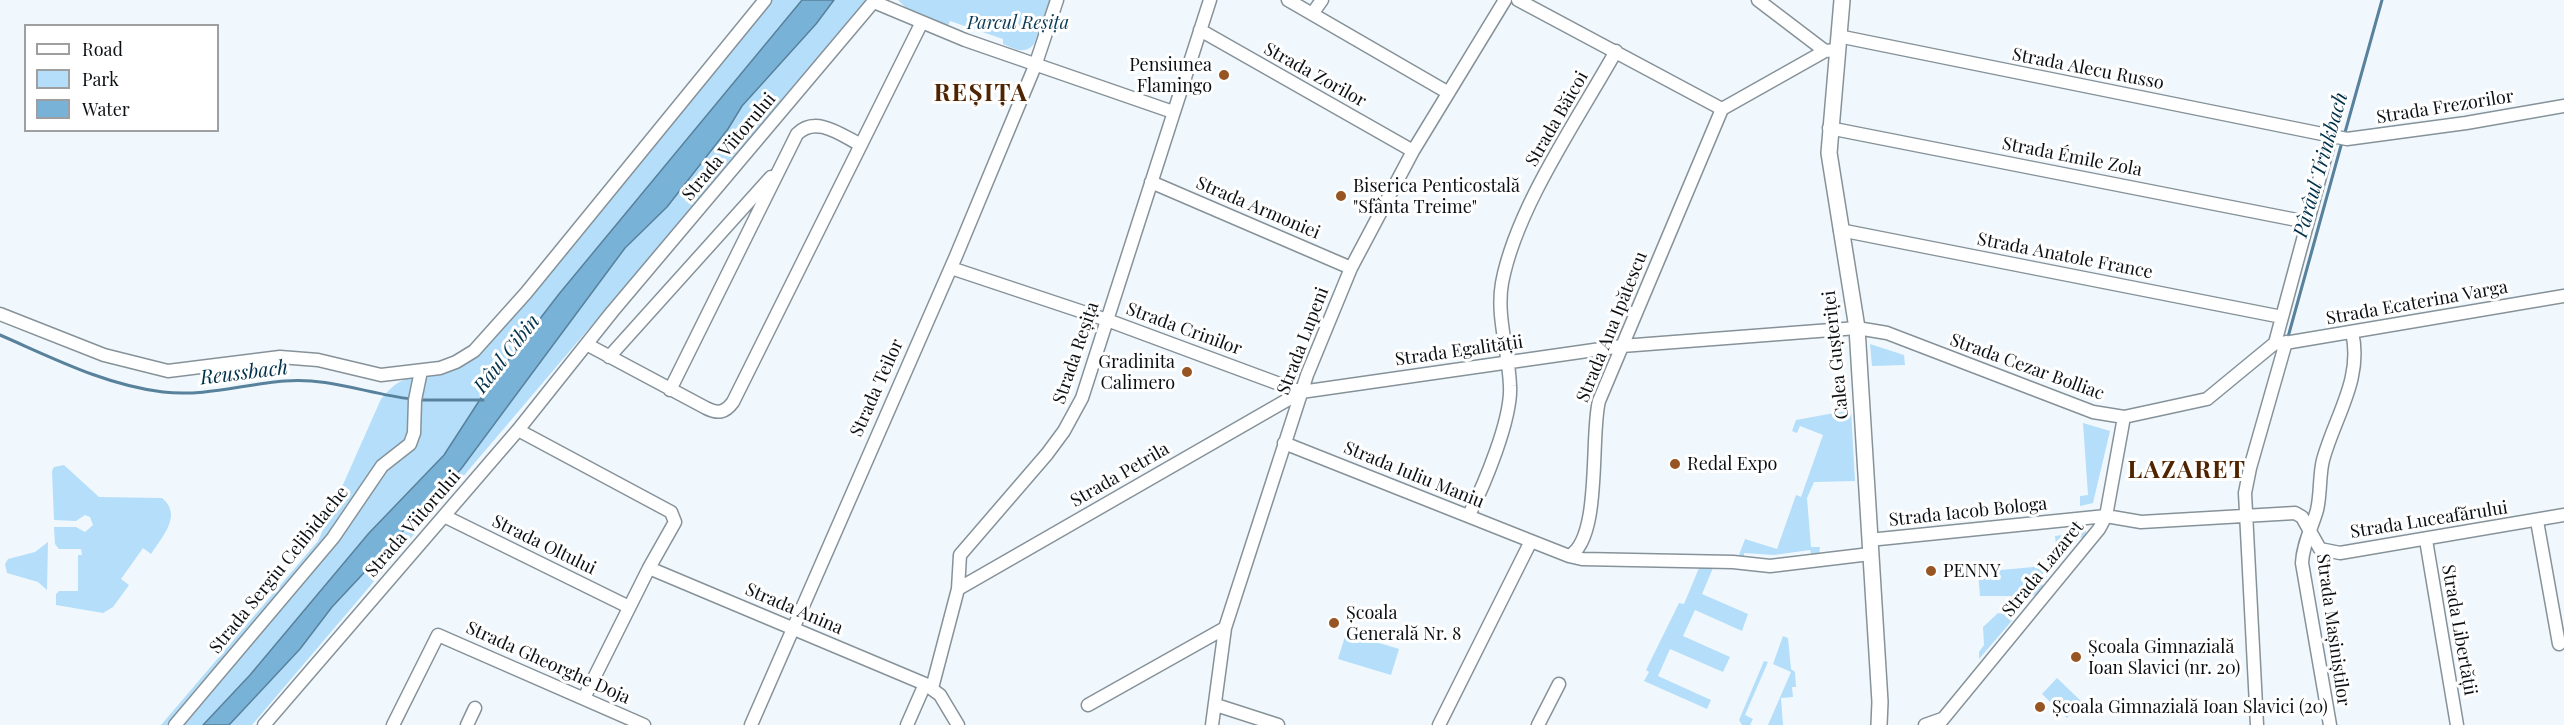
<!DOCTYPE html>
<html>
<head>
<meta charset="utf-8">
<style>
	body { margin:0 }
	#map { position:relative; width:2564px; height:725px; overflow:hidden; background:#f1f8fd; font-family:"Playfair Display",serif }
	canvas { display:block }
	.legend { position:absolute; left:24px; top:24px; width:195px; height:108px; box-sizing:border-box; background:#fff; border:2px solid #9e9fa1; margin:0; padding:8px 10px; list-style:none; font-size:18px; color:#0c1013 }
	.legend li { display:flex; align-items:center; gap:12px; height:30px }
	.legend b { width:30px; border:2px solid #9e9fa1 }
</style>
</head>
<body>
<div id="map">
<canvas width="2564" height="725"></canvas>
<ul class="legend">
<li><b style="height:8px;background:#fff"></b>Road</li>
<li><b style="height:16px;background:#b4defa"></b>Park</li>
<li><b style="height:16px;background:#79b2d7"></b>Water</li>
</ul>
</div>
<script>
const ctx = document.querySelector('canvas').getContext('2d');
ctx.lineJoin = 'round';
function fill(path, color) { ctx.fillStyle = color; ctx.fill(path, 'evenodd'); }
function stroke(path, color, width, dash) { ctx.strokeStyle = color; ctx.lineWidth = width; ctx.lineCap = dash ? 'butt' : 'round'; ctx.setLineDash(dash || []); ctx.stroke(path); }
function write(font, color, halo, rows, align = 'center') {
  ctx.font = font + ' "Playfair Display",serif'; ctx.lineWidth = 6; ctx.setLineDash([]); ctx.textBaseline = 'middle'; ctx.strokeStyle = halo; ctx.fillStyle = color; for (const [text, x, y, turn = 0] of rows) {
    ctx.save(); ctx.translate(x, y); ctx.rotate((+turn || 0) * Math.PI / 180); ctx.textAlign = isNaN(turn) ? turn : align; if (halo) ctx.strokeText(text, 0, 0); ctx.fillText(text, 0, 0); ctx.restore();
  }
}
const green = new Path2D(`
	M772,0H868L252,725H161L318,541L381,399C404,373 403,383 430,372C449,364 467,349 484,339Z
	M898,0H1051L1034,44C1025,55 1015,49 1003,44V39L950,21L948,26L906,8Z
	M1870,344L1904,355L1905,365L1872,366Z
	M1851,410L1855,481L1814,482L1807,498L1811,547H1820L1819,555L1812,557L1810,550L1774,555L1744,553V562L1739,555L1745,539L1777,549L1796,495L1801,497L1823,435L1800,426L1797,433L1792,431L1796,420Z
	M2083,423L2110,431L2093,503L2080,506V496L2088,495Z
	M64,465L99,497L162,498C183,515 162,537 151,554L143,548L121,579L129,585L113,607L103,613L56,605V594L59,591H78V555H82L81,549H59L55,544L54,527H76L85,532L93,525L90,517L85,515L76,521L54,520L52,471L54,467Z
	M2076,525L2086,531L2085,539L2079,537L2073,544L2056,545L2055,536L2077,533Z
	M48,542L47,590L38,582L7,573L5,564L8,559L35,552Z
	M2056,565L2041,584L2047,587L2033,596H1980L1978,572Z
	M1699,568H1713L1702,594L1748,614L1742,631L1695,610L1683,636L1730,657L1723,672L1670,649L1658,676L1711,700L1707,709L1644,681L1649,672L1646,670L1679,603L1684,604Z
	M1998,613L2016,616L1979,659V652L1984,645L1983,627Z
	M1346,633L1399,649L1391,675L1338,659Z
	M1783,636L1788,638L1791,669L1795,672L1796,687H1792L1793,697L1781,698L1783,725H1768L1791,672L1773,664Z
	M1764,661L1768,662L1745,715L1753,719L1750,725H1742L1739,720Z
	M2057,678L2082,702L2067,718L2042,694Z`);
const water = new Path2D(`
	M802,0H834L816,24L742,106L728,129L667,207L625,248L461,469L332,607L300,649L229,725H203L250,675L369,533L444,455L492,381L559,294Z`);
const stream = new Path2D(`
	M2344,136L2382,0
	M0,335C53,358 105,385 163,392C205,397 244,384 285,381C327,377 369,394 411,399
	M2288,337L2342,142
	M417,400H483`);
const minor = new Path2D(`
	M1288,0L1447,92
	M1518,0L1722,109
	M1758,0L1825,51
	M874,2L965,40L1173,112
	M1312,14L1322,0
	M1200,30L1413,151
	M1838,36L2347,139L2466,123L2564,106
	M1829,128L2307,222
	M1151,182L1351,268
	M1840,230L2282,317
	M951,268L1107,320L1301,392
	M0,314L104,355L168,371L280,357L318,360L381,375L440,368L456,362L474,351L526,293L765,0
	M2275,343L2331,136
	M2279,344L2564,296
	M588,345L706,408C718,414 725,413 733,402L921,24
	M609,357L771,177
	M670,390L797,134C816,115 841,135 861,145
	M518,430L671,512L675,522L649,568L584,698
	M1284,443L1531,541
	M1469,515C1484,485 1512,419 1510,386C1509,352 1496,317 1502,283C1516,208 1578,119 1616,51
	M444,516L629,607
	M2537,521L2559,644
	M1869,540L2106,516L2141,522L2295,513L2302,517L2320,549L2340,553L2564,515
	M2426,540L2457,725
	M1569,556L1582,559L1733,562L1770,566L1870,554
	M649,568L925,684L940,695L958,725
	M958,589L1301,392L1622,346L1857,328L1887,333L2093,412L2124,417L2207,399L2275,343
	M932,688L958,589L960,555L1047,454L1064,431L1082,398L1210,0
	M1088,705L1225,628
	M1216,705L1278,725
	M175,725L333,538L382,466L410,444L414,433L415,400L421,371
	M264,725L518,430L612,312L875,0
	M393,725L438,635L644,725
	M467,725L475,708
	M751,725L956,256L1035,66L1057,0
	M907,725L925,684
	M1212,725L1225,628L1307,375L1351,268L1413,151L1505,0
	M1439,725L1531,541L1569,556C1602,539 1590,435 1599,401L1722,109L1825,51L1836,50
	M1538,725L1559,684
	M1925,725L1942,719
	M1938,725L2099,529L2106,516L2124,417
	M2257,725L2245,493L2250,468L2286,342
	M2330,725L2302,563C2303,543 2312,528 2317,510C2321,493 2319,476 2323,460C2335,416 2363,379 2352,332`);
const major = new Path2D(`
	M1842,0L1829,153L1857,328L1880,702L1879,725`);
const markers = [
	[1224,75,6,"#975523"],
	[1341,196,6,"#975523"],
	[1187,372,6,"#975523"],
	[1675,464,6,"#975523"],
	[1931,571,6,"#975523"],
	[1334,623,6,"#975523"],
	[2076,657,6,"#975523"],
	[2040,707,6,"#975523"]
];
const parkNames = [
	["Parcul Reșița",1018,23]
];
const poiNames = [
	["Pensiunea",1212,65,"right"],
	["Flamingo",1212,86,"right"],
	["Biserica Penticostală",1353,186],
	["\"Sfânta Treime\"",1353,207],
	["Gradinita",1175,362,"right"],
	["Calimero",1175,383,"right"],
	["Redal Expo",1687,464],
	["PENNY",1943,571],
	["Școala",1346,613],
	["Generală Nr. 8",1346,634],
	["Școala Gimnazială",2088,647],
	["Ioan Slavici (nr. 20)",2088,668],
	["Școala Gimnazială Ioan Slavici (20)",2052,707]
];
const streetNames = [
	["Strada Alecu Russo",2088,69,11],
	["Strada Zorilor",1315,75,29],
	["Strada Frezorilor",2445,107,-9],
	["Strada Băicoi",1557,119,-60],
	["Strada Viitorului",729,147,-50],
	["Strada Émile Zola",2072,157,11],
	["Strada Armoniei",1258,208,23],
	["Strada Anatole France",2065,256,11],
	["Strada Ecaterina Varga",2417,303,-10],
	["Strada Ana Ipătescu",1612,327,-68],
	["Strada Crinilor",1184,329,20],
	["Strada Lupeni",1303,341,-69],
	["Strada Egalității",1459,351,-8],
	["Strada Reșița",1076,353,-71],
	["Calea Gușteriței",1836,355,-96],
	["Strada Cezar Bolliac",2027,367,20],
	["Strada Teilor",877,388,-66],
	["Strada Petrila",1120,475,-30],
	["Strada Iuliu Maniu",1414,475,22],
	["Strada Iacob Bologa",1968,512,-6],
	["Strada Luceafărului",2429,520,-9],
	["Strada Viitorului",413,524,-49],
	["Strada Oltului",544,545,26],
	["Strada Lazaret",2043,569,-51],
	["Strada Sergiu Celibidache",279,570,-51],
	["Strada Anina",794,609,23],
	["Strada Mașiniștilor",2333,630,82],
	["Strada Libertății",2459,630,80],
	["Strada Gheorghe Doja",548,663,24]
];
const waterNames = [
	["Pârâul Trinkbach",2321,165,-74],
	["Râul Cibin",507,354,-52],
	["Reussbach",244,373,-7]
];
const districtNames = [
	["REȘIȚA",981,94],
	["LAZARET",2187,471]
];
fill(green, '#b4defa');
fill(water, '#79b2d7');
stroke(water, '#58819c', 1.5);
stroke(stream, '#58819c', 3);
stroke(minor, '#869299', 15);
stroke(major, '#869299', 18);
stroke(minor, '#fff', 12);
stroke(major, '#fff', 15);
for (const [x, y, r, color] of markers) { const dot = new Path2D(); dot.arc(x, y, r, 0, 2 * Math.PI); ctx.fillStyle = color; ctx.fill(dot); stroke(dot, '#fff', 2); }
write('italic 18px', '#0b3a54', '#fff', parkNames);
write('18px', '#0c1013', '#fff', poiNames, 'left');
write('18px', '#0c1013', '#fff', streetNames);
write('italic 20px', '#00314a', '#fff', waterNames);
ctx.letterSpacing = '1.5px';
write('bold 24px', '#502400', '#fff', districtNames);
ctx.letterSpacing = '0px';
</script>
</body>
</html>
